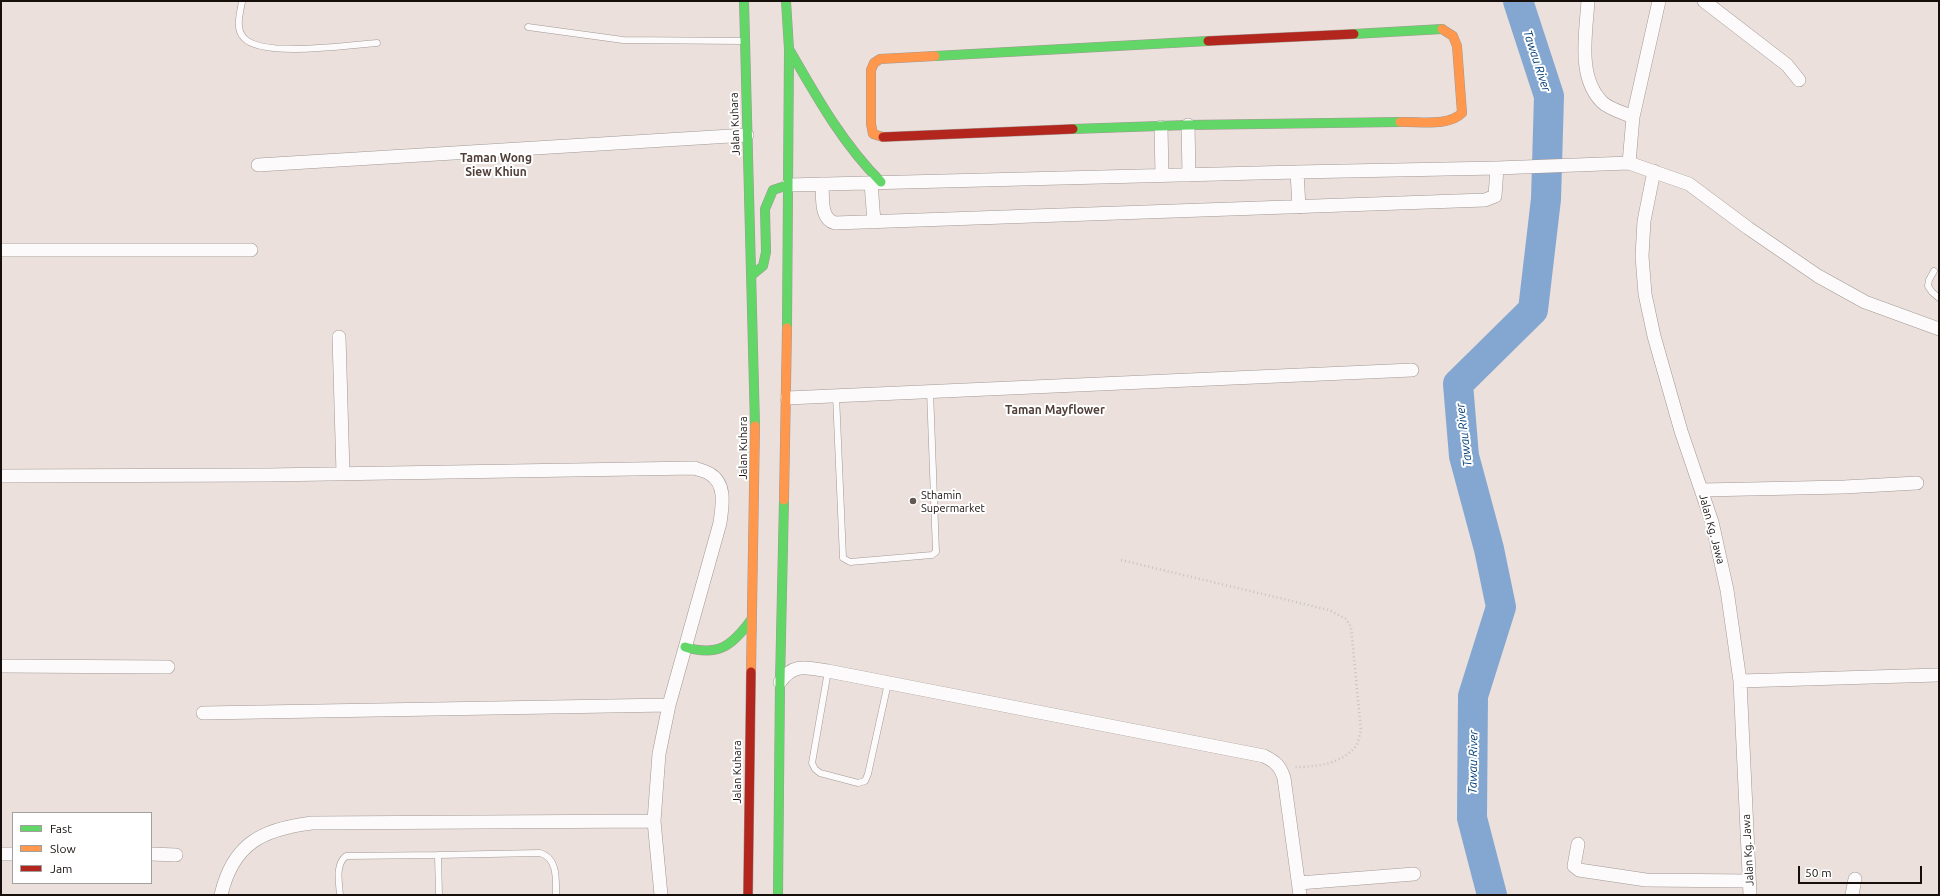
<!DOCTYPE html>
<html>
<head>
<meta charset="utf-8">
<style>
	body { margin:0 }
	#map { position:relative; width:1940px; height:896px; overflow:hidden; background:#ebe0db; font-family:Ubuntu,sans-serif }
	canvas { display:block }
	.frame { position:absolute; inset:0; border:2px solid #160f0c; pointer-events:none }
	.legend { position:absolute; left:12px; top:812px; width:140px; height:72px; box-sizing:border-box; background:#fff; border:1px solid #a29f9e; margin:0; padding:5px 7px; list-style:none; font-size:12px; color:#160f0c }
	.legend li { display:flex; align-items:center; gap:8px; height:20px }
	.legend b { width:20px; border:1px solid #a29f9e }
	.scale { position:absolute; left:1798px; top:866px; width:124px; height:18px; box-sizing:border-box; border:2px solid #160f0c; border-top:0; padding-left:5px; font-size:12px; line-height:14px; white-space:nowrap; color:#160f0c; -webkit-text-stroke:3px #fff; paint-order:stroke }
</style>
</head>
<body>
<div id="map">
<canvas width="1940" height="896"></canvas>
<div class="frame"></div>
<ul class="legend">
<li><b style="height:5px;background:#63d668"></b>Fast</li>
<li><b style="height:5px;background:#ff974d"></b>Slow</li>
<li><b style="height:5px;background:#b3261e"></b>Jam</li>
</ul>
<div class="scale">50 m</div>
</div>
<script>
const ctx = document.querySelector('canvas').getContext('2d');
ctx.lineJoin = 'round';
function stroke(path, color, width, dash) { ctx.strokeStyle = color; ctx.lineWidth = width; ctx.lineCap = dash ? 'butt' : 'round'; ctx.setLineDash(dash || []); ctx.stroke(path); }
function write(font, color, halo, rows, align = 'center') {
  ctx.font = font + ' Ubuntu,sans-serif'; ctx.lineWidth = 4; ctx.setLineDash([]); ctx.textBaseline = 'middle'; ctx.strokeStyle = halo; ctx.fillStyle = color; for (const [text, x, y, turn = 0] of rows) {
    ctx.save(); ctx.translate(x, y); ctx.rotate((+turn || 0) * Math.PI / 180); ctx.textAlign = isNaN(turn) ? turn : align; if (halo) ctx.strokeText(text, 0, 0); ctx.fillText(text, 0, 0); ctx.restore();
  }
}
const river = new Path2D(`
	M1492,895L1472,818L1473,696L1501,607L1489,549L1464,456L1458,384L1533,310L1546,199L1549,96L1518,1`);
const path = new Path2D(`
	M1121,560L1329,610L1346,619L1351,627L1361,731C1359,735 1359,742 1356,746C1342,764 1316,767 1295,767`);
const lane = new Path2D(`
	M242,2C240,13 235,29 244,38C262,58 350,45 377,43
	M528,27L623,40L743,41
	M1934,271L1929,280L1928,286L1932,292L1939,298
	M836,395L843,558L850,562L932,555L936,552L930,391
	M828,671L812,763L815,769L820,773L858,783L865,781L868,774L888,683
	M340,895C339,882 335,865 346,856L438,855
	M439,895L438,855L540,853C558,858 556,880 556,895`);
const street = new Path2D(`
	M1588,1C1586,33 1577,77 1602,102C1609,109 1624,113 1633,117
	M1704,1L1787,65L1799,80
	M1188,125L1189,175
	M1161,127L1162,175
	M1629,163L1633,117L1659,1
	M258,165L747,135
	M1654,171L1644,221L1642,256L1645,294L1654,336L1681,431L1712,522L1727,590L1740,681L1750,895
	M1297,172L1299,207
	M871,183L874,222
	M822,184C823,198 820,219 835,223L1485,200L1495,196L1497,168
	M788,185L1297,172L1497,168L1629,163L1689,184L1748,228L1818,276L1865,302L1939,329
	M1,250H251
	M339,337L343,473
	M787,398L1412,370
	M1,476L268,475L695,468C699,470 706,471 710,474C727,484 722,507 720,523L669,705L659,754L654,821L661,895
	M1702,490L1844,487L1917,483
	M1,666L168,667
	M1740,681L1938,675
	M780,682C794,662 807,668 828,671L1264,756C1276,762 1280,766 1284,778L1300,895
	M203,713L669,705
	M1578,844L1574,866L1579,870L1646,880L1749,881
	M1,854H13
	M151,854L176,855
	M1299,883L1414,874
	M221,895C233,843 263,829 312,823L654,821
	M1852,895L1855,879`);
const fast = new Path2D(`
	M744,1L755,426
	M786,1L789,49L787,328
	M1354,34L1442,29
	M789,49C816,96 842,143 881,182
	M935,56L1208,41
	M1073,129L1188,125L1400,122
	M752,275L763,266L766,252L765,209L773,190L788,185
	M685,647C718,657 732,646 751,620
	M778,895L780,682L784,500`);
const slow = new Path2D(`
	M1400,122C1419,121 1448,127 1462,113L1457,46L1453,36L1442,29
	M883,137L873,134L871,124V70L874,63L880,59L935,56
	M784,500L787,328
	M751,672L755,426`);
const jam = new Path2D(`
	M1208,41L1354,34
	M883,137L1073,129
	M748,895L751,672`);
const markers = [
	[913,501,4,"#615854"]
];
const streetNames = [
	["Jalan Kuhara",735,124,-92],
	["Jalan Kuhara",743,448,-90],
	["Jalan Kg. Jawa",1712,529,75],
	["Jalan Kuhara",737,772,-90],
	["Jalan Kg. Jawa",1748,850,-93]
];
const poiNames = [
	["Sthamin",921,495],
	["Supermarket",921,508]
];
const waterNames = [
	["Tawau River",1537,61,72],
	["Tawau River",1464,435,-97],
	["Tawau River",1473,762,-89]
];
const neighbourhoodNames = [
	["Taman Wong",496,158],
	["Siew Khiun",496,172],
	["Taman Mayflower",1055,410]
];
stroke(river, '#84a7d2', 30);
stroke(lane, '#a19895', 7);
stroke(street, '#a19895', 14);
stroke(fast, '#a19895', 10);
stroke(slow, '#a19895', 10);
stroke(jam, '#a19895', 10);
stroke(path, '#c7c3c1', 2.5, [1, 3]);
stroke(lane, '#fcfafa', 6);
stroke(street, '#fcfafa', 13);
stroke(fast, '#63d668', 9);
stroke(slow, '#ff974d', 9);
stroke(jam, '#b3261e', 9);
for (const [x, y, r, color] of markers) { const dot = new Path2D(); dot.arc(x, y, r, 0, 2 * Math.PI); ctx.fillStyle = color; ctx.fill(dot); stroke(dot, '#fff', 1.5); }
write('11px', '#160f0c', '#fff', streetNames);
write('11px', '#160f0c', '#fff', poiNames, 'left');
write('italic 12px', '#003d77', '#fff', waterNames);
write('bold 12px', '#514039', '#fff', neighbourhoodNames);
</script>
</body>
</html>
